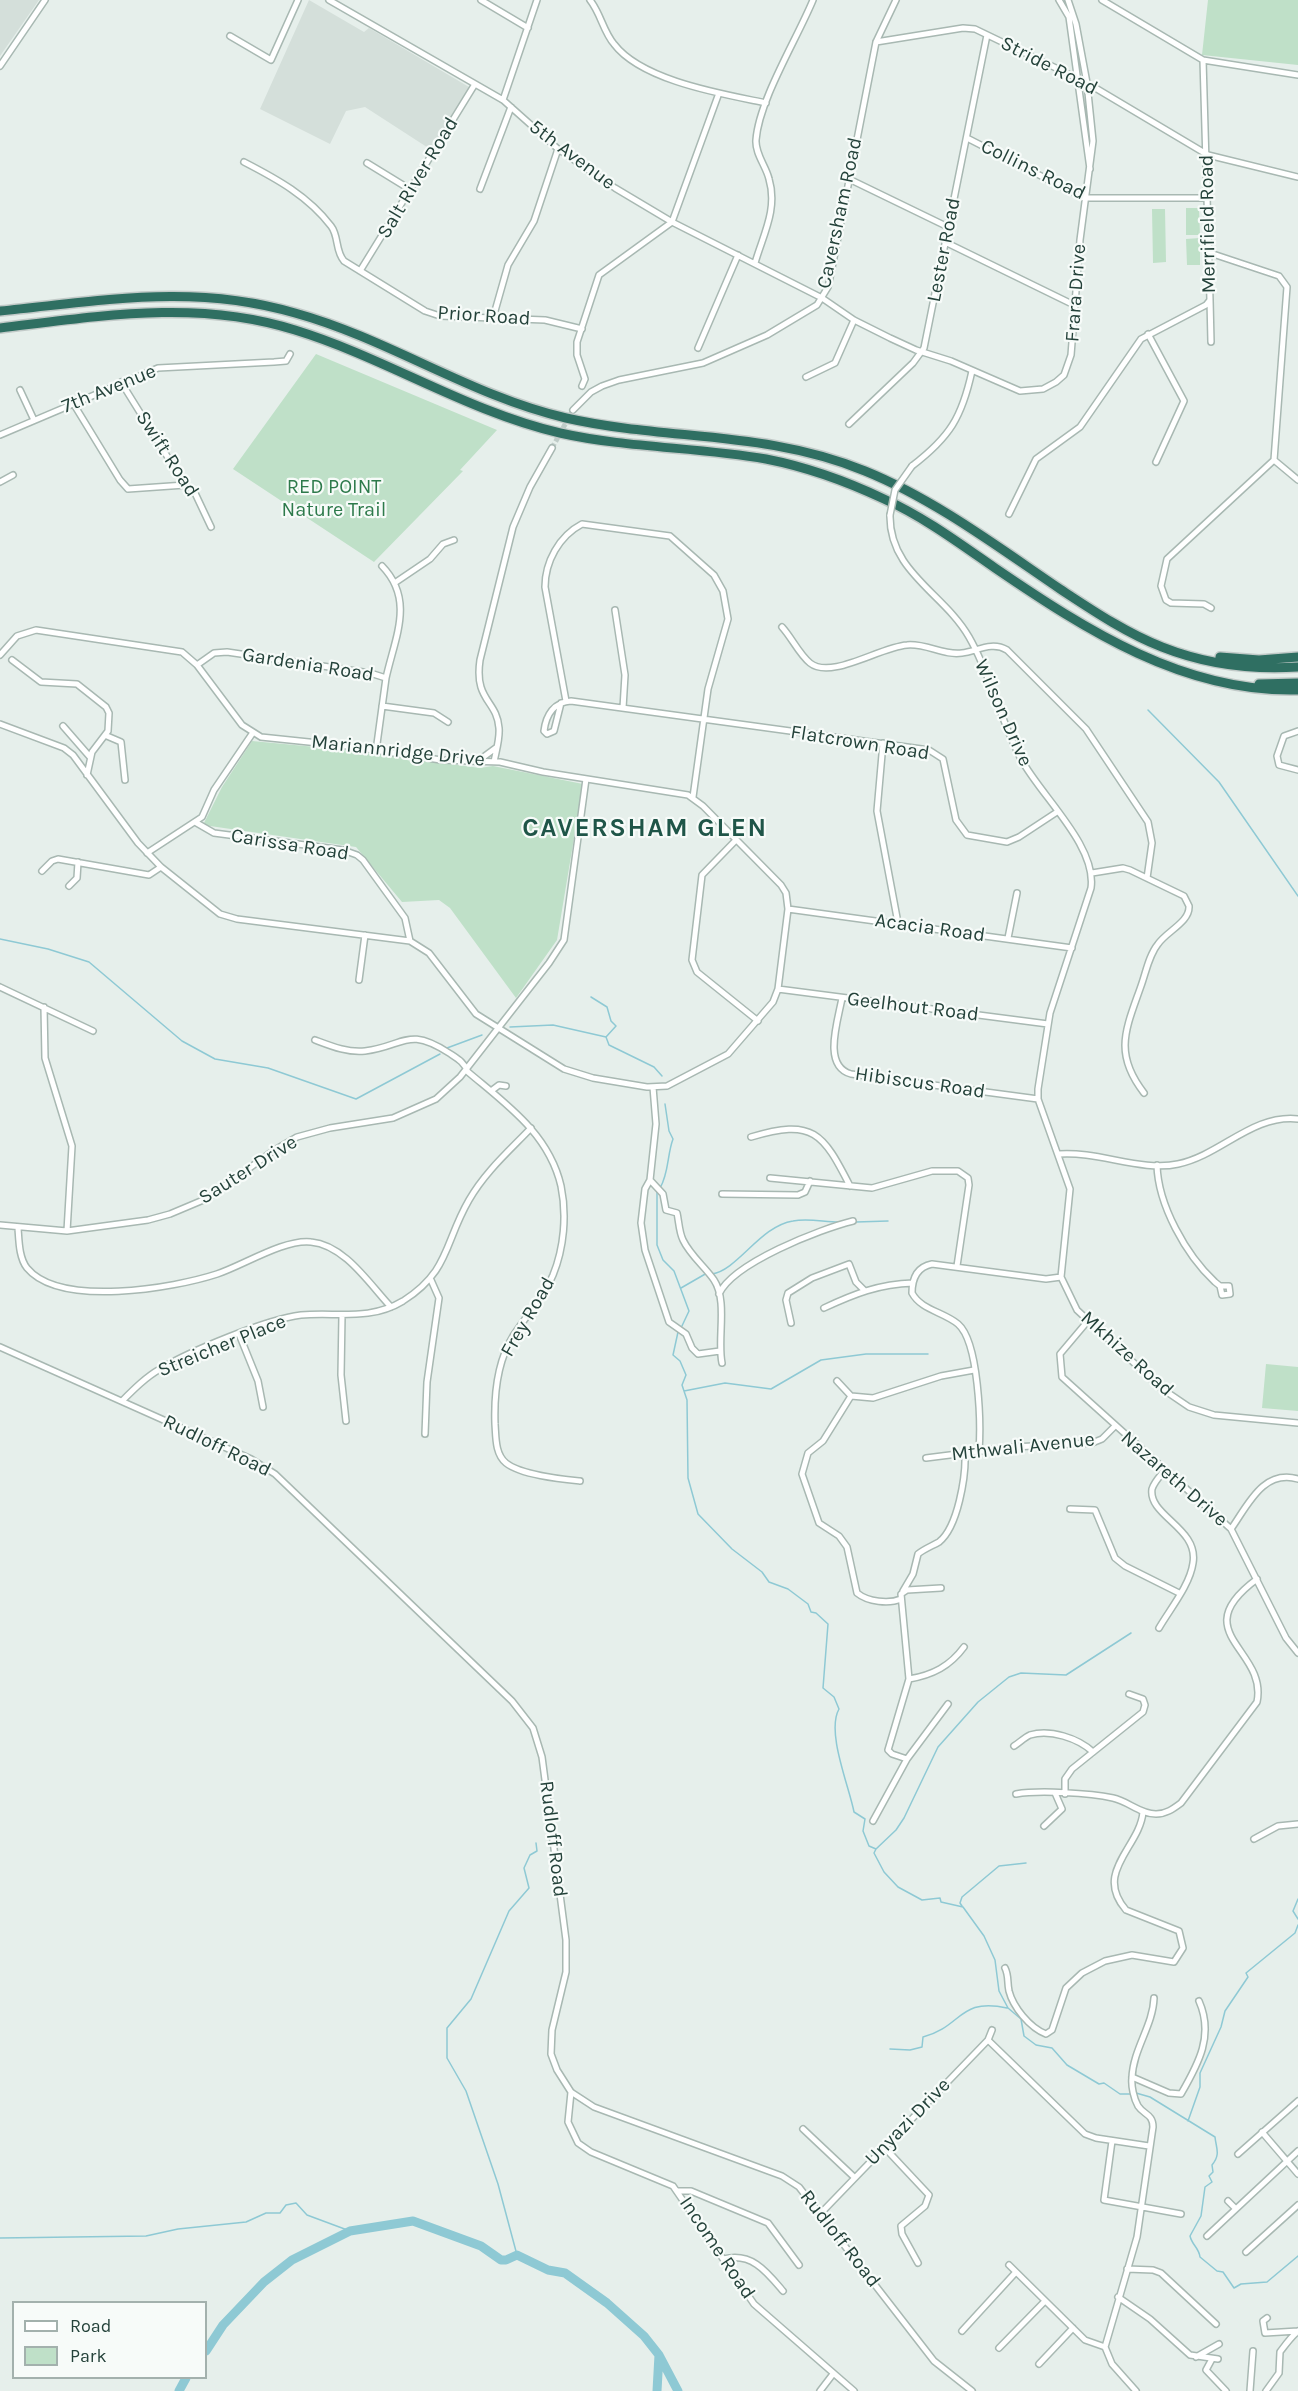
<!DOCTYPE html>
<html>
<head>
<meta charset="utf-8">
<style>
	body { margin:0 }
	#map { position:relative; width:1298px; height:2391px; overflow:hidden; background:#e6efeb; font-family:Karla,sans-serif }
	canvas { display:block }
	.legend { position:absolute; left:12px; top:2301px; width:195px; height:78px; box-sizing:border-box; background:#f7fbf9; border:2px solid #a3b1ad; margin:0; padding:8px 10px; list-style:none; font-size:18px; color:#24423a }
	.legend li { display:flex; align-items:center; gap:12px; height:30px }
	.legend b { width:30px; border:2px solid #a3b1ad }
</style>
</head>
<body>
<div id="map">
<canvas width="1298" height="2391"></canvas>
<ul class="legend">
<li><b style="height:8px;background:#fff"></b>Road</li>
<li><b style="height:16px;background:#bfe0c8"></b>Park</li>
</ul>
</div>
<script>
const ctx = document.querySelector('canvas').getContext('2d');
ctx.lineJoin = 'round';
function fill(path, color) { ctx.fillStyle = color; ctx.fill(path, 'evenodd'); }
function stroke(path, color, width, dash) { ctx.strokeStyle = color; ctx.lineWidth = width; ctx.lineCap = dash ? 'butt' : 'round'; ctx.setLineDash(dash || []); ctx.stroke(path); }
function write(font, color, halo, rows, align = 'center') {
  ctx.font = font + ' Karla,sans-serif'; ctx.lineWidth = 4.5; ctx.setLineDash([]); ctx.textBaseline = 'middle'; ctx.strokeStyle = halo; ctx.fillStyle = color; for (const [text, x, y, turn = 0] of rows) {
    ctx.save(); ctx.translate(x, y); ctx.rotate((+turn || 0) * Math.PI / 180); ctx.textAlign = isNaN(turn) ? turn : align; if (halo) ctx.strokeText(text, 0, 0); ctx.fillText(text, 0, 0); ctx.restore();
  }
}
const built = new Path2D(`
	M0,0H39L0,56Z
	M309,0L364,32L369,28L469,87L433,151L365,107L346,111L330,144L260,109Z`);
const green = new Path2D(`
	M1208,0H1298V65L1202,55Z
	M1186,208H1199L1200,235H1186Z
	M1152,209H1165L1166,262L1153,263Z
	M1200,238V265H1187L1186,239Z
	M316,354L497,430L460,470L463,471L374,562L233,469Z
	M252,741L337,749L480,768L493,766L583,784L557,940L516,998L450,908L439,900L402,902L356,847L203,825L222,787Z
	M1266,1364L1298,1367V1411L1262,1408Z`);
const stream = new Path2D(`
	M1148,710L1219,782L1298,896
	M0,939L48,949L89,962L182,1041L215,1059L268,1068L356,1099L440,1054
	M591,997L607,1007L611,1021L616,1026L606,1037L609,1045L654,1067L662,1076
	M510,1027L553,1025L606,1037
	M447,1048L482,1035
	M660,1188C669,1173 667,1155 673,1139L669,1131L665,1104
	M657,1192V1245L663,1260L674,1271L689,1311L681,1328
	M856,1222L888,1221
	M712,1274C738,1270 760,1226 793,1221C808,1218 824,1222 839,1222
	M681,1288L707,1273
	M678,1332L673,1355L680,1361L686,1375L682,1385L687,1400L688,1478L698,1514L732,1549L762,1572L769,1582L788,1589L808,1604L811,1612L816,1613L828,1624L823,1688L834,1697L839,1709C826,1732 849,1786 854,1812L865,1819L863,1831L869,1846L876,1849L874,1853L884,1872L898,1887L922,1900L940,1898L941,1902L963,1907L984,1936L995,1960L999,1991L1008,2008L1021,2019L1024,2036L1036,2045L1052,2048L1067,2065L1099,2084L1104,2083L1120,2094H1130
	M684,1391L725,1383L771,1389L821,1360L866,1354H928
	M876,1849L896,1830L904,1818L938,1747L978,1702L1009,1677L1021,1673L1066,1675L1131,1633
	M1298,1899L1293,1911L1298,1919
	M962,1906L960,1903L962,1897L999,1866L1026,1863
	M890,2049L910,2050L922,2047L923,2037C962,2027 959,1997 1007,2008
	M1136,2093L1150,2097L1215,2137C1216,2148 1221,2154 1212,2165L1213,2172L1209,2176L1212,2182L1205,2187L1201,2216L1190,2236C1192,2245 1199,2248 1200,2257L1217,2271L1223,2272L1234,2288L1241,2284L1267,2282L1298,2256
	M1188,2121L1200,2087V2073L1221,2027L1225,2011L1248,1977L1246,1973L1295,1933L1298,1925
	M0,2238L146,2236L178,2229L246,2222L266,2213H280L286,2205L296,2203L307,2215L350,2231
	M517,2255L498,2184L466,2091L447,2058V2028L471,1999L509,1911L529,1888L524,1868L530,1855L537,1851L536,1843`);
const river = new Path2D(`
	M206,2351L223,2325L264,2282L292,2260L350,2231L413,2221L481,2246L501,2260H506L517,2255L548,2270L565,2273L607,2303L644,2336L659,2355L678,2391
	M179,2391L186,2378
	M657,2391L659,2355`);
const streetTunnel = new Path2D(`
	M552,448L573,410`);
const street = new Path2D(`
	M329,0L503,100L558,149L615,188L672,222L822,298L854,320L890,338L916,350L951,361L1020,391L1043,389L1056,382L1064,375L1071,355L1080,240L1093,141L1087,83L1076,24L1068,0
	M481,0L528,28
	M590,0C601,14 603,31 614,44C642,81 723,94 766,103
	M1059,0L1069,17L1090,169
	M1102,0L1203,60L1298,75
	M230,36L271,60L298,0
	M876,42L963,28L975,29L1087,83L1208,155L1298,177
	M0,66L45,0
	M503,100L537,0
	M967,138L1084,198H1208
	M244,162C277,179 308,196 331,226C339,236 335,251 344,261L425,311L440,316L545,320L582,329
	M367,163L411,190
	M849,179L948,227
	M480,189L511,107
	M945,242L1074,305
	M1210,253L1279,276L1287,287L1274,460L1167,559L1161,586L1166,600L1171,603L1204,604L1211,608
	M755,263C763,235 778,209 769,179C766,166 755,154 756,140C759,100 797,39 813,0
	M360,271L475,84
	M1210,300L1211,342
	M493,318L508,265L534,221L558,149
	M1148,334L1184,401L1156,462
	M698,348L738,255
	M806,377L835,363L854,320
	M121,382L185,485L194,491L211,527
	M582,386L585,379L577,355V342L599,275L672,222L719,93
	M20,390L34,420
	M73,403L120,480L128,489L185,485
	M573,410L591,392L602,386L619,380L703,363L767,335L817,305L828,287L832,268L876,42L896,0
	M849,424L913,363L924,348L987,35
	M0,435L158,368L274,362L286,361L290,354
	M1274,460L1298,480
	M912,466C950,437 962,417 972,371
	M0,482L13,475
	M1009,514L1036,459L1080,427L1141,339L1206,305L1210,300L1203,60
	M890,515C889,572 944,593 969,637C991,675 1000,720 1021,759C1041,796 1097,846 1091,888L1050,1013L1038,1089V1099L1070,1189L1061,1277L1077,1310L1161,1388L1189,1407L1214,1415L1298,1423
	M382,566C415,600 395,637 386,678
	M396,582L430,559L443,544L454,540
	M615,610L625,675L623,708
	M782,627C792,638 799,654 810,663C831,680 880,647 907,645C926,643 944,656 962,653C977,651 992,641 1007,650L1086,729L1148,822L1152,843L1147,878
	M0,655L17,636L36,630L182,652L197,665L242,725L261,737L347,746L441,760L500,762L543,772L688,795L703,806L781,885L786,893L788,909L778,989L773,1002L728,1054L667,1086L647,1087L593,1078L564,1069L476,1014L429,953L410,941L237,919L220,914L161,867L138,843L73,755L64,748L0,724
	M12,660L41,682L77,684L106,707L109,713L108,731L92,752L87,775
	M197,665L214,653L227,652L370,673L386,678L376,751
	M566,701L545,587C545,562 559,536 582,524L670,536L714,575L723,591L728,619L708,689L693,797
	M561,703L554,731L547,734L544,731C546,715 554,702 571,701L929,750L943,759L956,820L967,835L1007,842L1019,837L1057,812
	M382,706L434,713L448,722
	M63,726L90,757
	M1298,731L1284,736L1277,756L1279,765L1298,770
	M107,736L121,742L125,780
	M883,743L877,811L898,923
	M478,761L497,747
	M494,762C496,751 500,739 499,728C497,700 474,701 480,660L513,527L530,487L552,448
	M195,822L214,833L343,850L357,855L363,860L405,918L410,941
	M736,840L702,875L692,960L697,972L758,1021
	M147,853L202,817L214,790L252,734
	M42,871L52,861L58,859L149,875L161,867
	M1092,873L1123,868L1130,870L1184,896L1189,906C1190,922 1167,931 1158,944C1149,955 1146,972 1141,986C1126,1029 1113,1053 1144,1093
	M69,886L77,878L78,862
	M788,909L1072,948
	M1008,938L1017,893
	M359,980L365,935
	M0,987L93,1031
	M778,989L1048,1024
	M842,998C838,1021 822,1066 851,1074L1038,1099
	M44,1007L45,1058L72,1146L67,1231
	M315,1040C331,1046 348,1053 365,1051C405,1046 407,1026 449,1053C458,1059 464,1062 468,1072C507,1105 549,1134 561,1186C567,1215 564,1248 553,1275C543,1298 526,1316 513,1336C497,1362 494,1395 495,1424C496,1437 495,1454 506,1463C521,1475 561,1479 580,1481
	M653,1087L656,1124L650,1180L663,1194L666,1210L677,1213C679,1222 679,1232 683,1240C690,1255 705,1267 714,1280C728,1301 717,1339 722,1363
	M491,1091L499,1085L506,1086
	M751,1137C813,1118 823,1133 850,1186
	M1059,1154C1098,1151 1142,1172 1178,1164C1221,1155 1252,1114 1298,1119
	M1157,1165C1158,1205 1186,1255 1215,1282L1220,1286H1229L1230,1294L1222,1295L1220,1286
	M770,1178L872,1188L932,1171H958L968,1178L969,1185L957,1266
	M650,1180L645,1189L641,1223L645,1250L669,1322L686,1334L692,1348L698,1354L720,1351
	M722,1194L798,1195L805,1192L810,1181
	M0,1225L67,1231L148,1220L170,1214L208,1198L273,1151L297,1137L330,1128L393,1118L436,1099L460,1077L549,963L564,940L586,779
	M18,1228C19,1241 19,1258 27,1268C60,1308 174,1288 217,1274C244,1265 284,1239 311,1242C345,1245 370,1285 391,1307
	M719,1294C733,1263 820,1229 853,1221
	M824,1308C854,1294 879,1284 913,1283
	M342,1315L341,1375L346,1421
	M1087,1322L1060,1354L1062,1377L1231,1529L1286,1638L1298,1653
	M791,1323L786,1300L788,1293L812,1278L849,1264L856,1282L864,1290
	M239,1334L258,1381L263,1407
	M0,1347L251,1459L275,1474L512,1701L533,1728L542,1757L566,1940V1972L552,2030L551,2054L557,2070L571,2092L594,2107L782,2176L799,2187L934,2361L972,2391
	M837,1381L851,1396L873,1398L941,1376L974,1370
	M851,1396L823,1441L808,1453L802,1474L819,1523L839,1536L847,1547L857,1593C868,1602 889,1604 901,1599
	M122,1401C134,1389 146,1377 160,1369C190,1351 267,1319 301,1315C337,1312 370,1321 403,1301C450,1271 444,1243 469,1200C485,1172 509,1151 531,1128
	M425,1434L427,1382L439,1298L431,1280
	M979,1451C981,1424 979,1342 958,1324C944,1312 921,1310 912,1293C912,1279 917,1267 932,1264L1046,1279L1061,1277
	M926,1458L1013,1447L1092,1443L1102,1439L1114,1427
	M1070,1509L1095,1510L1115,1558L1125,1566L1179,1593
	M1231,1529C1248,1505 1263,1469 1298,1479
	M903,1591L913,1574L918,1554C924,1549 932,1546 939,1542C958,1527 966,1476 965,1453
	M1159,1628C1170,1609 1190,1585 1193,1563C1199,1528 1148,1516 1152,1489C1154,1482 1160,1476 1165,1470
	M909,1679C933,1675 950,1666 964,1647
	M1014,1746C1019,1743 1025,1737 1030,1735C1050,1729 1078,1738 1093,1752
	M907,1759L892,1754L888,1750L909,1679L901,1594L907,1590L941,1588
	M1016,1794C1039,1790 1090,1793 1113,1798C1128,1801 1140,1814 1156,1814C1166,1814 1173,1809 1181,1803L1257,1702C1268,1649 1184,1633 1257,1579
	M1065,1794V1779L1072,1769L1143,1712L1145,1705L1143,1699L1129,1694
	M873,1821L907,1759L948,1704
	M1044,1826L1062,1809L1055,1793
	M1254,1839L1278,1826L1298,1824
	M1005,1968C1009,1976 1007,1982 1009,1991C1013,2007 1030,2028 1046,2034L1052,2030L1066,1988L1082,1973L1105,1961L1132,1955L1174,1962L1183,1948L1179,1931L1126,1910C1093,1872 1140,1847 1143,1812
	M988,2040L1085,2134L1096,2138L1149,2146
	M1132,2077L1169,2093L1181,2094C1199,2063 1214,2035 1199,2001
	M571,2092L568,2122L578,2143L591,2152L673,2186L754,2304L854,2391
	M803,2129L854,2177
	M1262,2132L1298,2174
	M1112,2141L1104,2200L1181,2214
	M884,2147L929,2195L925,2206L901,2226L902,2234L918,2263
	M1238,2154L1298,2101
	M678,2191H691L768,2223L799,2265
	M1228,2201L1235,2208
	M822,2212L988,2040L992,2030
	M1207,2236L1298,2151
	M1246,2252L1298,2205
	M724,2259C752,2252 767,2272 783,2291
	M1009,2265L1085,2340L1105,2347
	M1127,2269L1153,2270L1161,2273L1216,2324
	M1118,2297L1150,2319L1190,2355L1218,2359
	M1267,2318L1263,2321L1265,2333L1298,2331
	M962,2331L1016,2272
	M999,2348L1045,2301
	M1196,2357L1219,2344
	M1212,2359L1206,2370L1226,2391
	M1039,2364L1073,2328
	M820,2391L833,2374
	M1136,2391L1112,2364L1105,2347L1137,2237L1153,2127C1153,2114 1144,2115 1138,2106C1134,2099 1131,2086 1132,2078C1133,2049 1153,2026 1154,1998
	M1250,2391L1253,2351
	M1266,2391L1279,2373L1280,2352C1286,2344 1290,2338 1298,2331`);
const highway = new Path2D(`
	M0,311C102,301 193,283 295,313C389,339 471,396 566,418C668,441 765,430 865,471C934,499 998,547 1060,589C1092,610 1126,633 1162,647C1205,664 1252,670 1298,667
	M0,328C99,316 198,299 295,330C386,358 466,411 560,433C627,448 697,447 766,459C807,467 846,481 884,499C924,517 959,543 995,568C1086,630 1184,693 1298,690
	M1220,657L1259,660L1298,657
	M1259,684L1298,683`);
const streetBridge = new Path2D(`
	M890,515L895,490L912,466`);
const streetNames = [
	["Stride Road",1049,66,27],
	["5th Avenue",572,155,37],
	["Collins Road",1033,170,26],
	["Salt River Road",418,178,-59],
	["Caversham Road",840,213,-78],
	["Merrifield Road",1208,224,-91],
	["Lester Road",944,250,-79],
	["Frara Drive",1076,293,-86],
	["Prior Road",484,316,4],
	["7th Avenue",109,389,-22],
	["Swift Road",167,454,57],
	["Gardenia Road",308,665,9],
	["Wilson Drive",1003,713,66],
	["Flatcrown Road",860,743,9],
	["Mariannridge Drive",398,751,6],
	["Carissa Road",290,845,9],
	["Acacia Road",930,928,8],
	["Geelhout Road",913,1007,7],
	["Hibiscus Road",920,1083,8],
	["Sauter Drive",248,1170,-32],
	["Frey Road",528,1317,-60],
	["Streicher Place",222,1346,-22],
	["Mkhize Road",1127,1354,42],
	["Rudloff Road",217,1446,26],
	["Mthwali Avenue",1023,1447,-6],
	["Nazareth Drive",1174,1479,41],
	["Rudloff Road",553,1839,83],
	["Unyazi Drive",908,2122,-46],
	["Rudloff Road",840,2239,52],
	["Income Road",717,2248,56]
];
const parkNames = [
	["RED POINT",334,487],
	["Nature Trail",334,510]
];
const districtNames = [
	["CAVERSHAM GLEN",645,829]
];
fill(built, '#d4dfda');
fill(green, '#bfe0c8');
stroke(stream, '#8ec9d4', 1.5);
stroke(river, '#8ec9d4', 9);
stroke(streetTunnel, '#bfccc8', 5, [5, 2.5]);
stroke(street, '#a8b8b2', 8);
stroke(highway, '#c2cac8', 12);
stroke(street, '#fff', 5);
stroke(highway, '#2f6f62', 9);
stroke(streetBridge, '#a8b8b2', 8, []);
stroke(streetBridge, '#fff', 5);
write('20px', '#24423a', '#f7fbf9', streetNames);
write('20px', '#2d7a4b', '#f7fbf9', parkNames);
ctx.letterSpacing = '1.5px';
write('bold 26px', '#1f5548', '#f7fbf9', districtNames);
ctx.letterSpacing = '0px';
</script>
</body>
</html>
